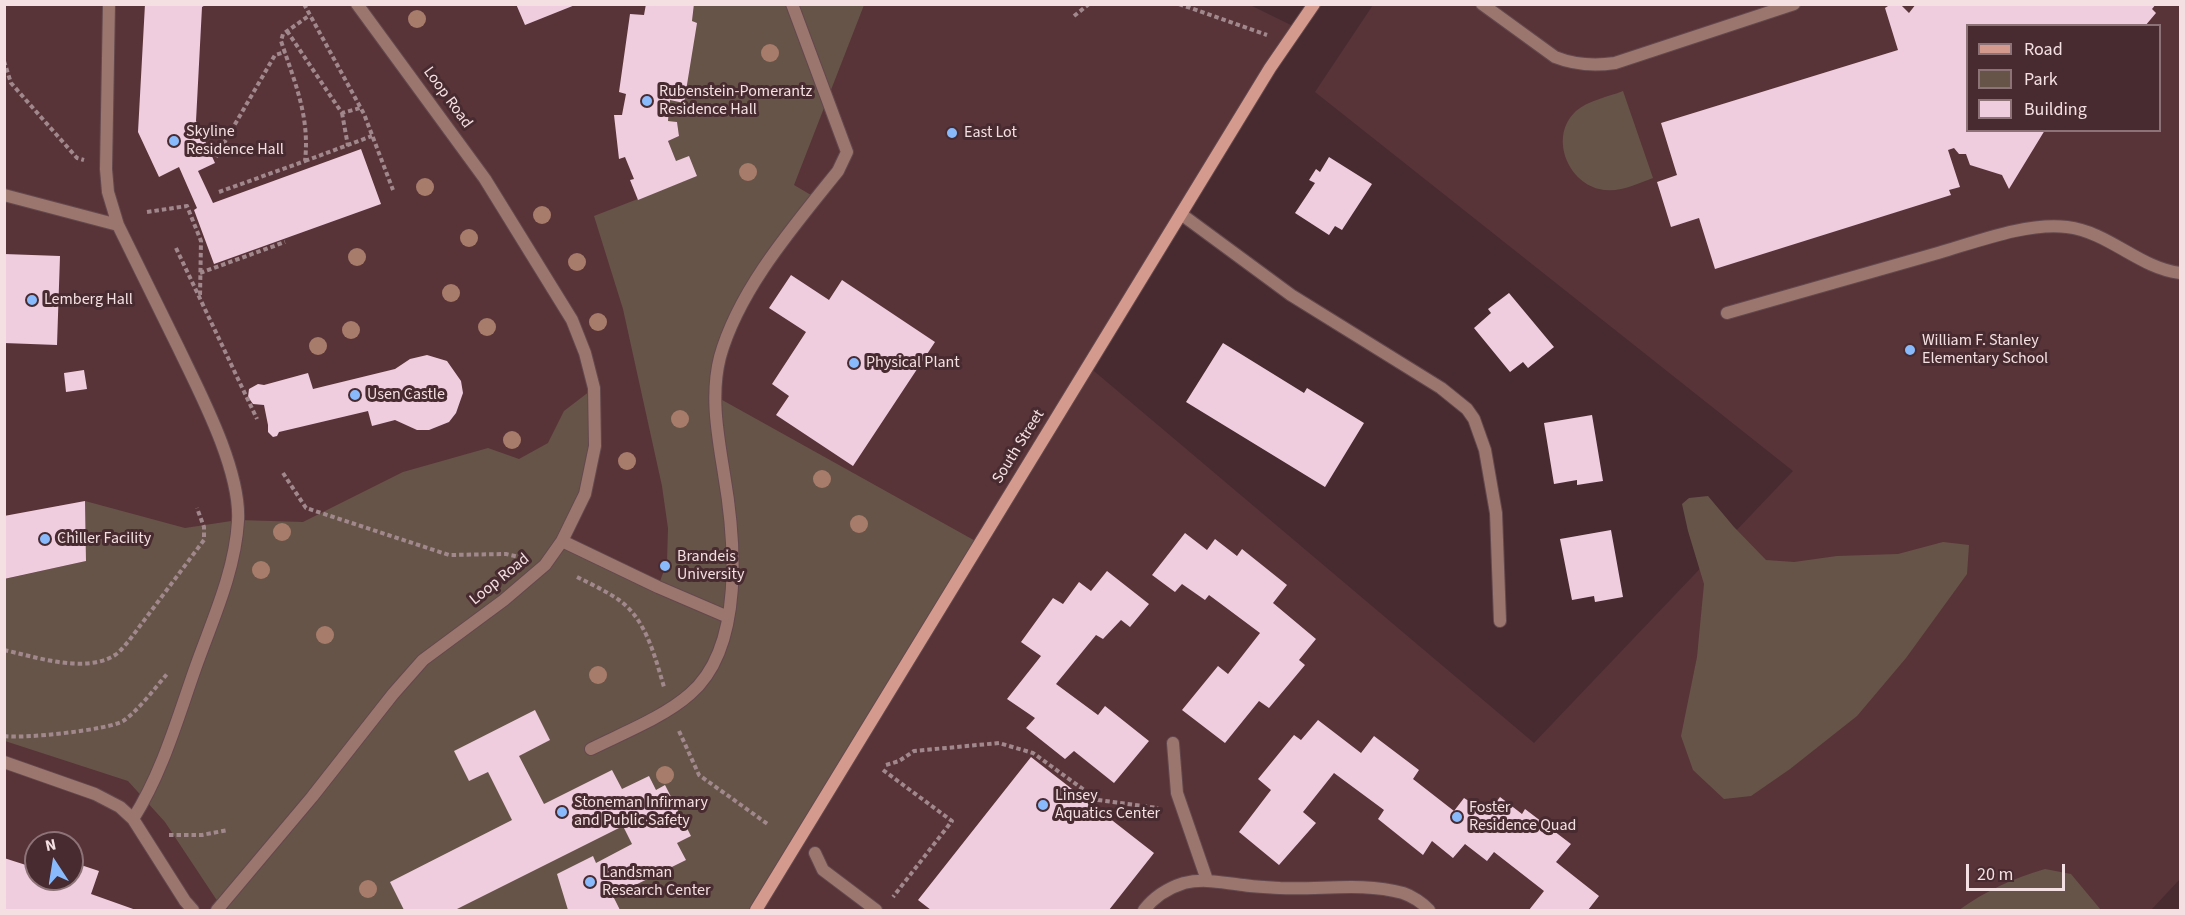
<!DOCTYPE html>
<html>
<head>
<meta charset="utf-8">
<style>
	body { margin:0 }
	#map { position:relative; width:2185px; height:915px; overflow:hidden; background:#482b30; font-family:"Source Sans 3",sans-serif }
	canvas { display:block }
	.frame { position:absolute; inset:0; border:6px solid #f4e0e3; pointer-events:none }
	.legend { position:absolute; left:1966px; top:24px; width:195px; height:108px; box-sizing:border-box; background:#482b30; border:2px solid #8d7378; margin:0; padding:8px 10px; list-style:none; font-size:18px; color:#f4e0e3 }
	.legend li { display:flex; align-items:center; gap:12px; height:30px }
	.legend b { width:30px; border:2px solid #8d7378 }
	.north { position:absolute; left:24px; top:831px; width:60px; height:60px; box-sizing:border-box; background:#482b30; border:2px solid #8d7378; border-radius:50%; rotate:348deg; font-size:16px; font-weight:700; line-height:24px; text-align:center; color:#f4e0e3 }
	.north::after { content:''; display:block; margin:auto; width:21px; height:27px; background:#89bafc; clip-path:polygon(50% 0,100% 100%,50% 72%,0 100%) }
	.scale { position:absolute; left:1966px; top:864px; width:99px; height:27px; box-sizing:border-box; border:3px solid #f4e0e3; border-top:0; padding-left:8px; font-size:18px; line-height:21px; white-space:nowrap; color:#f4e0e3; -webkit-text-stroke:4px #482b30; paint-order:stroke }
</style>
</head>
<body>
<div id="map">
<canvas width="2185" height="915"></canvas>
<div class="frame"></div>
<ul class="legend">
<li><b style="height:8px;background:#d59a8e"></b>Road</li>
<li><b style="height:16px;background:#675448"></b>Park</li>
<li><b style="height:16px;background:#efcddf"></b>Building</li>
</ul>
<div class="north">N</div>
<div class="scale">20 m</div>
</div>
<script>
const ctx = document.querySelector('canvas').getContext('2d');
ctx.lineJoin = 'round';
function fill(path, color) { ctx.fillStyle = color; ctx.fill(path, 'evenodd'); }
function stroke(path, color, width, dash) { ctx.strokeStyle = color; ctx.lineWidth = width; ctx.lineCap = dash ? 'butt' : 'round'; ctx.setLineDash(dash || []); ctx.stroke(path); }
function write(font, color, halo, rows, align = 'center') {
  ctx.font = font + ' "Source Sans 3",sans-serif'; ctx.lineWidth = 6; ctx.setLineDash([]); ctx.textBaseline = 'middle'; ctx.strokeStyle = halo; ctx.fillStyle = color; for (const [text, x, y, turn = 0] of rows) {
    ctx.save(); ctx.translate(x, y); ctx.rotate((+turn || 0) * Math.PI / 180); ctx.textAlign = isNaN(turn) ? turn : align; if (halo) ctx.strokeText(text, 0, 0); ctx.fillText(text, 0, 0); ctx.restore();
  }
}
const built = new Path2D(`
	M1248,4L1297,28L1088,366L1534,743L1793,471L1315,92L1373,5H2180V879L2151,910H5V5ZM1968,26H2160V130H1968ZM36,843H72V879H36Z`);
const green = new Path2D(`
	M694,5H864L794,185L816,198L733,322L715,396L979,543L756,910H229L216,899L165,822L128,781L5,741V579L86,561L85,501L185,528L238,520L303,522L403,472L488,448L519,459L548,443L564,411L594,388L595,446L563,540L658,587L667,562L668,528L662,486L623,309L594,216L697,176L676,161L668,141L679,136L677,122L668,121L670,100L696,23L692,21Z
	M1623,91L1653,178C1636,184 1618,194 1599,189C1567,181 1549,136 1576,111C1589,100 1608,97 1623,91Z
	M1708,496L1734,527L1766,560L1794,562L1837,556L1898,554L1943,542L1969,545L1967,574L1906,658L1857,716L1790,769L1751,796L1724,799L1693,770L1681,736L1697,657L1704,584L1688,531L1682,504L1689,498Z
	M2045,869L2071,874L2101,910H1959C1987,890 2012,879 2045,869Z`);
const building = new Path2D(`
	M145,4H207L202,7L196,121L215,163L198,171L213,203L361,149L381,204L214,264L194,210L197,208L179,167L159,177L138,132Z
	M516,4H575V5L525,25Z
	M646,4H694L692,21L697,23L684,103L670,100L668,121L677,122L679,136L668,141L676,161L689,156L697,176L638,200L630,180L634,179L625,157L619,159L614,115H622L626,94L619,92L630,14L644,15Z
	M1891,4H1900L1909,13L1916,4H2156L2152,9L2156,13L2145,26H1968V130H2045L2009,189L2002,175L1970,165L1966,154H1959L1954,148L1948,150L1960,187L1949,190L1951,195L1715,269L1699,218L1671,227L1657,182L1677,175L1661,123L1898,50L1885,8Z
	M1329,157L1372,184L1342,230L1335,226L1329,235L1295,213L1315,183L1309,180L1316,169L1320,172Z
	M4,254L60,256L57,345L4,343Z
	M791,275L829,300L842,280L935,342L853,466L776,415L789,396L772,384L806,332L769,308Z
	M1509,293L1554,347L1528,368L1523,362L1510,372L1474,328L1491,313L1488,309Z
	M1223,343L1304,393L1307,388L1364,423L1325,487L1186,402Z
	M427,355L447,361L461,381L463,393L456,413L449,422L429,430H417L395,420L372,426L368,411L279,432L277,436L273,437L268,432V425L264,405L253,404L248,397L249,389L258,384L264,385L308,373L313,389L395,369L410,359Z
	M84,370L87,389L66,392L64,373Z
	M1592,415L1603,481L1577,485V480L1554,484L1544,423Z
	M85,501L86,561L4,579V516Z
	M1611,530L1623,597L1595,602L1594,596L1572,600L1560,539Z
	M1185,533L1207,550L1215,539L1237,556L1242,549L1287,585L1273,603L1316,639L1299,660L1305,665L1269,708L1259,701L1225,743L1182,710L1218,666L1228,674L1260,633L1209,595L1205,600L1182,584L1175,592L1152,575Z
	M1107,571L1149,604L1130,627L1121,620L1103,639L1096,635L1056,684L1098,715L1105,706L1149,741L1114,783L1074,751L1065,759L1026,728L1035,718L1007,699L1041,656L1021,642L1053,598L1063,604L1079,582L1091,591Z
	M535,710L550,740L519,756L544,804L612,770L622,789L649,776L656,790L665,785L691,836L677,843L686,860L613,896L620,910H568L557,874L593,856L596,863L632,844L623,826L455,910H404L390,882L512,820L488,772L469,781L454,751Z
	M1318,720L1361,753L1374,736L1419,770L1413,779L1454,811L1464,798L1488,813L1500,797L1522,814L1525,809L1571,844L1556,862L1599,896L1588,910H1529L1544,891L1494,852L1487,861L1465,844L1453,858L1432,841L1423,855L1378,819L1384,810L1334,773L1303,812L1316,823L1279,865L1239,832L1271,790L1258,779L1294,735L1301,740Z
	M1031,757L1154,853L1109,910H931L918,900Z
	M36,849V879H72V862L99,871L91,894L136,910H4V858L29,866Z`);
const path = new Path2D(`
	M304,4L364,114L393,190
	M1179,4L1267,35
	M1074,16L1089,4
	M287,31L342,113L360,108
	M4,61L11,83L77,158L84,160
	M342,113L348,146
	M216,157L275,55L285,52
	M305,161L372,136
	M219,192L305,161C310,117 295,83 281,41L283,34L310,15
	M147,212L187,206L201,241L200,297
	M176,248L257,419
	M200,273L285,242
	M283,473L306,508L449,555L506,554L519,557
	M577,577C591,584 606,591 619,600C646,619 655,657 664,687
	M4,650C36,657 85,674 115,655C120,652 124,646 128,642L204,540V527L197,508
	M679,731L699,775L769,825
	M4,736C23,739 108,730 123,721C138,711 155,688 167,674
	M886,765L899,761L914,751L999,743L1033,753L1098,800L1158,808
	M883,770L952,821L893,897
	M169,835H202L228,830`);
const service = new Path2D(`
	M109,4L106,169L108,192L118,225C138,265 158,306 178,347C200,393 241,470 238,521C235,572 212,621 195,669C177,720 162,773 133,819
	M1482,4L1555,57C1575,65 1594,66 1615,63L1794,4
	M4,195L118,225
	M1181,214L1291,295L1441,388L1467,409L1474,419L1485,450L1496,513L1500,621
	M1727,313C1797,293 1868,273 1938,253C1976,242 2027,222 2067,227C2109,232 2139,268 2180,273
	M562,541L658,587L728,617
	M1173,743L1177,793L1207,880
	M591,749C623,733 664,717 690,694C745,647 735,538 724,474C718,436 710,396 720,357C739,289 794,226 838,171L847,152L792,4
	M4,762L95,794L120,807L133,819L185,901L193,910
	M815,853L823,870L876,910
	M217,910L312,797L393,694L423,660L504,600L545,565L562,541L585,494L595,446L594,388L585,353L572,320L485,179L357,4
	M1144,910C1154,897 1168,888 1184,883C1205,878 1223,883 1243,885C1255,887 1268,887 1280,888C1321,890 1362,882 1403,893C1412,896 1423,903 1429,910`);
const secondary = new Path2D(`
	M756,910L1270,68L1314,4`);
const trees = [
	[417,19],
	[770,53],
	[748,172],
	[425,187],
	[542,215],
	[469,238],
	[357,257],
	[577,262],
	[451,293],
	[598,322],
	[487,327],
	[351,330],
	[318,346],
	[680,419],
	[512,440],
	[627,461],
	[822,479],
	[859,524],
	[282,532],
	[261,570],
	[325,635],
	[598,675],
	[665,775],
	[368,889]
];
const markers = [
	[647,101,6,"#89bafc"],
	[952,133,6,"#89bafc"],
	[174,141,6,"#89bafc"],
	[32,300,6,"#89bafc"],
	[1910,350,6,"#89bafc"],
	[854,363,6,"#89bafc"],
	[355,395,6,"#89bafc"],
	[45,539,6,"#89bafc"],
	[665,566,6,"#89bafc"],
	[1043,805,6,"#89bafc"],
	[562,812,6,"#89bafc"],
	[1457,817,6,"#89bafc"],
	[590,882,6,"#89bafc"]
];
const poiNames = [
	["Rubenstein-Pomerantz",659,92],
	["Residence Hall",659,110],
	["Skyline",186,132],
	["Residence Hall",186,150],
	["East Lot",964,133],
	["Lemberg Hall",44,300],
	["William F. Stanley",1922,341],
	["Elementary School",1922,359],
	["Physical Plant",866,363],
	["Usen Castle",367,395],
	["Chiller Facility",57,539],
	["Brandeis",677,557],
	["University",677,575],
	["Linsey",1055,796],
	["Aquatics Center",1055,814],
	["Stoneman Infirmary",574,803],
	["and Public Safety",574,821],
	["Foster",1469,808],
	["Residence Quad",1469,826],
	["Landsman",602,873],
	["Research Center",602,891]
];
const streetNames = [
	["Loop Road",447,98,54],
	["South Street",1019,447,-58],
	["Loop Road",500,580,-39]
];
fill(built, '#583439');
fill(green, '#675448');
fill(building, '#efcddf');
stroke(service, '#64484d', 14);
stroke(secondary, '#64484d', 14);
stroke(path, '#a0888c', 4, [4.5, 3]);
stroke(service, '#9b766e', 12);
stroke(secondary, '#d59a8e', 12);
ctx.fillStyle = '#a77c6b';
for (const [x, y] of trees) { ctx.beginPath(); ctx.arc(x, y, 9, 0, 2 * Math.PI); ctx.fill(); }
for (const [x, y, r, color] of markers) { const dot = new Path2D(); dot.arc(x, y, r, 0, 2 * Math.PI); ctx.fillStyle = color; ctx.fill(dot); stroke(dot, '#482b30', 2); }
write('16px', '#f4e0e3', '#482b30', poiNames, 'left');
write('16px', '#f4e0e3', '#482b30', streetNames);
</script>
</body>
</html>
